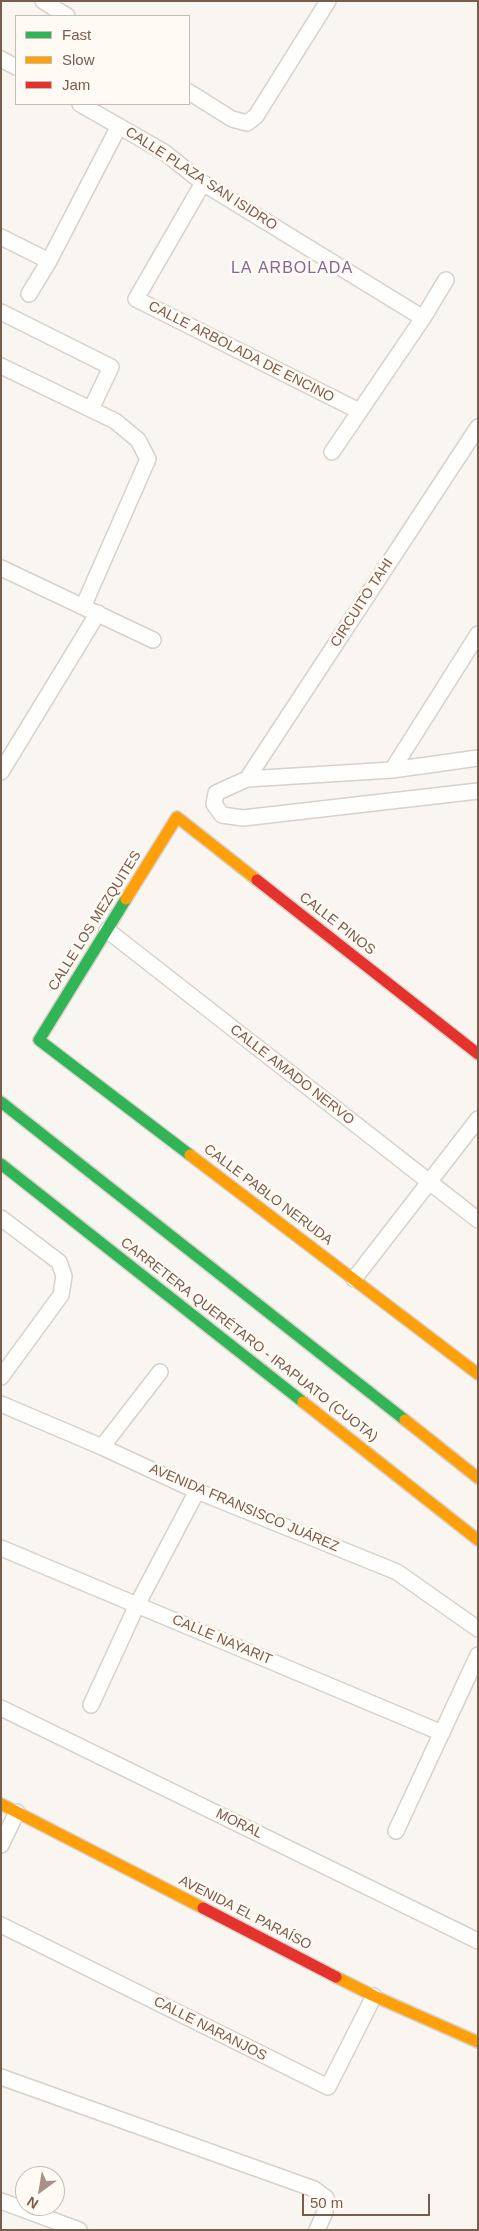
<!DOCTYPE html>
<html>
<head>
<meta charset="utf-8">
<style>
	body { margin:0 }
	#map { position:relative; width:479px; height:2231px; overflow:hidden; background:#f9f5f0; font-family:Helvetica,sans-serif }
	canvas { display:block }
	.frame { position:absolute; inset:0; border:2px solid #7a5c4d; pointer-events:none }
	.legend { position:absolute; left:15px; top:15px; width:175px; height:90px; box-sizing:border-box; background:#fffaf3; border:1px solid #cabbb1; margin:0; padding:6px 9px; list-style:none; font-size:15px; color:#7a5c4d }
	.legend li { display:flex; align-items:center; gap:10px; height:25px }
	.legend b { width:25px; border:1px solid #cabbb1 }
	.north { position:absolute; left:15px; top:2166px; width:50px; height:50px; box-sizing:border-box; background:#fffaf3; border:1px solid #cabbb1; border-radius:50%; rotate:212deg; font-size:14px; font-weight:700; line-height:20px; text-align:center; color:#7a5c4d }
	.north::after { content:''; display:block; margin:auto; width:18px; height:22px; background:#a69286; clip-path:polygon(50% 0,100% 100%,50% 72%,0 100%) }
	.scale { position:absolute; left:302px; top:2194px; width:128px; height:22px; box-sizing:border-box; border:2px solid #7a5c4d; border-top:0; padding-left:6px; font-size:15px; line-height:18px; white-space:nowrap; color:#7a5c4d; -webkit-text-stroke:4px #fffaf3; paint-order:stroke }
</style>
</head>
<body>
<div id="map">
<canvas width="479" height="2231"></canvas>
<div class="frame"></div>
<ul class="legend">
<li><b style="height:6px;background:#30b455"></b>Fast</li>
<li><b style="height:6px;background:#ff9f0a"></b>Slow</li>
<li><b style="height:6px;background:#e5322d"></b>Jam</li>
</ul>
<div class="north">N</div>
<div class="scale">50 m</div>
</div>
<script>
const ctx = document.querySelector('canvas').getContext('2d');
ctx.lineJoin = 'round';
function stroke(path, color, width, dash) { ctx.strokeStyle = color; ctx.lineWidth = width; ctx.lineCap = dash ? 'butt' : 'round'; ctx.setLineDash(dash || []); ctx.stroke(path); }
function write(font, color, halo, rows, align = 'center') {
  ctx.font = font + ' Helvetica,sans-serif'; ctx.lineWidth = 5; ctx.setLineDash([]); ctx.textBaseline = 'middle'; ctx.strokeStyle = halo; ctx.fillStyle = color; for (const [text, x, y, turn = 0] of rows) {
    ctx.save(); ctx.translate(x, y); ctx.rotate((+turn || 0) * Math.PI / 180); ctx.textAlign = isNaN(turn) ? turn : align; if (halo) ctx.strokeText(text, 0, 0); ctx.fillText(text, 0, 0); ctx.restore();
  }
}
const street = new Path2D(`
	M43,1L67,16
	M1,59L16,67
	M189,92L232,119L247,123L256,116L328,1
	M80,104L164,152L203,183L423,318
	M203,183L136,299L359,411
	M1,237L49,261
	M29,294L49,261L119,126
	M1,312L111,367L91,409
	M1,366L115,421L138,440L148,459L83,607
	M332,452L423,318L446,280
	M1,568L153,640
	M478,758L392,770L247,779L216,793L214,804L222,815L243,818L478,791
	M392,770L478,634
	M1,772L98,613
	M247,779L478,427
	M107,930L478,1220
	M1,1218L59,1262L64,1276L61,1295L1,1377
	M354,1279L478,1119
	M1,1404L102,1447L197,1491L397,1572L478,1629
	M102,1447L160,1372
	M1,1548L442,1733
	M91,1705L137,1605L197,1491
	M1,1708L478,1941
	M396,1831L478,1655
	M1,1845L17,1812
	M1,1925L328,2087L374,1996
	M1,2077L314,2189L326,2198L325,2212L317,2230
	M1,2201L79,2230`);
const fast = new Path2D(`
	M126,899L39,1040L190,1155
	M1,1102L405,1420
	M1,1164L303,1402`);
const slow = new Path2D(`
	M126,899L177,817L257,880
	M190,1155L478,1374
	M303,1402L478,1540
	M405,1420L478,1478
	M1,1804L203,1908
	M336,1977L374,1996L478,2042`);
const jam = new Path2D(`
	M257,880L478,1054
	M203,1908L336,1977`);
const streetNames = [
	["CALLE PLAZA SAN ISIDRO",201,179,33],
	["CALLE ARBOLADA DE ENCINO",241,352,27],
	["CIRCUITO TAHI",362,603,-57],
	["CALLE LOS MEZQUITES",95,921,-58],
	["CALLE PINOS",337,924,38],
	["CALLE AMADO NERVO",292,1075,38],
	["CALLE PABLO NERUDA",268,1195,37],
	["CARRETERA QUERÉTARO - IRAPUATO (CUOTA)",249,1340,38],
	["AVENIDA FRANSISCO JUÁREZ",244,1508,23],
	["CALLE NAYARIT",222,1640,23],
	["MORAL",239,1824,26],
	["AVENIDA EL PARAÍSO",245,1913,27],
	["CALLE NARANJOS",210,2029,27]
];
const quarterNames = [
	["LA ARBOLADA",292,269]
];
stroke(street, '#d7d1cb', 18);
stroke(fast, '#d9d2cb', 14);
stroke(slow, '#d9d2cb', 14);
stroke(jam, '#d9d2cb', 14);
stroke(street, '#fefefd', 15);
stroke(fast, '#30b455', 11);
stroke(slow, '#ff9f0a', 11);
stroke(jam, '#e5322d', 11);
write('14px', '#7a5c4d', '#fffaf3', streetNames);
ctx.letterSpacing = '1px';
write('16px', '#846695', '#fffaf3', quarterNames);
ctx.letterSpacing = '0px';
</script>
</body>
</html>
